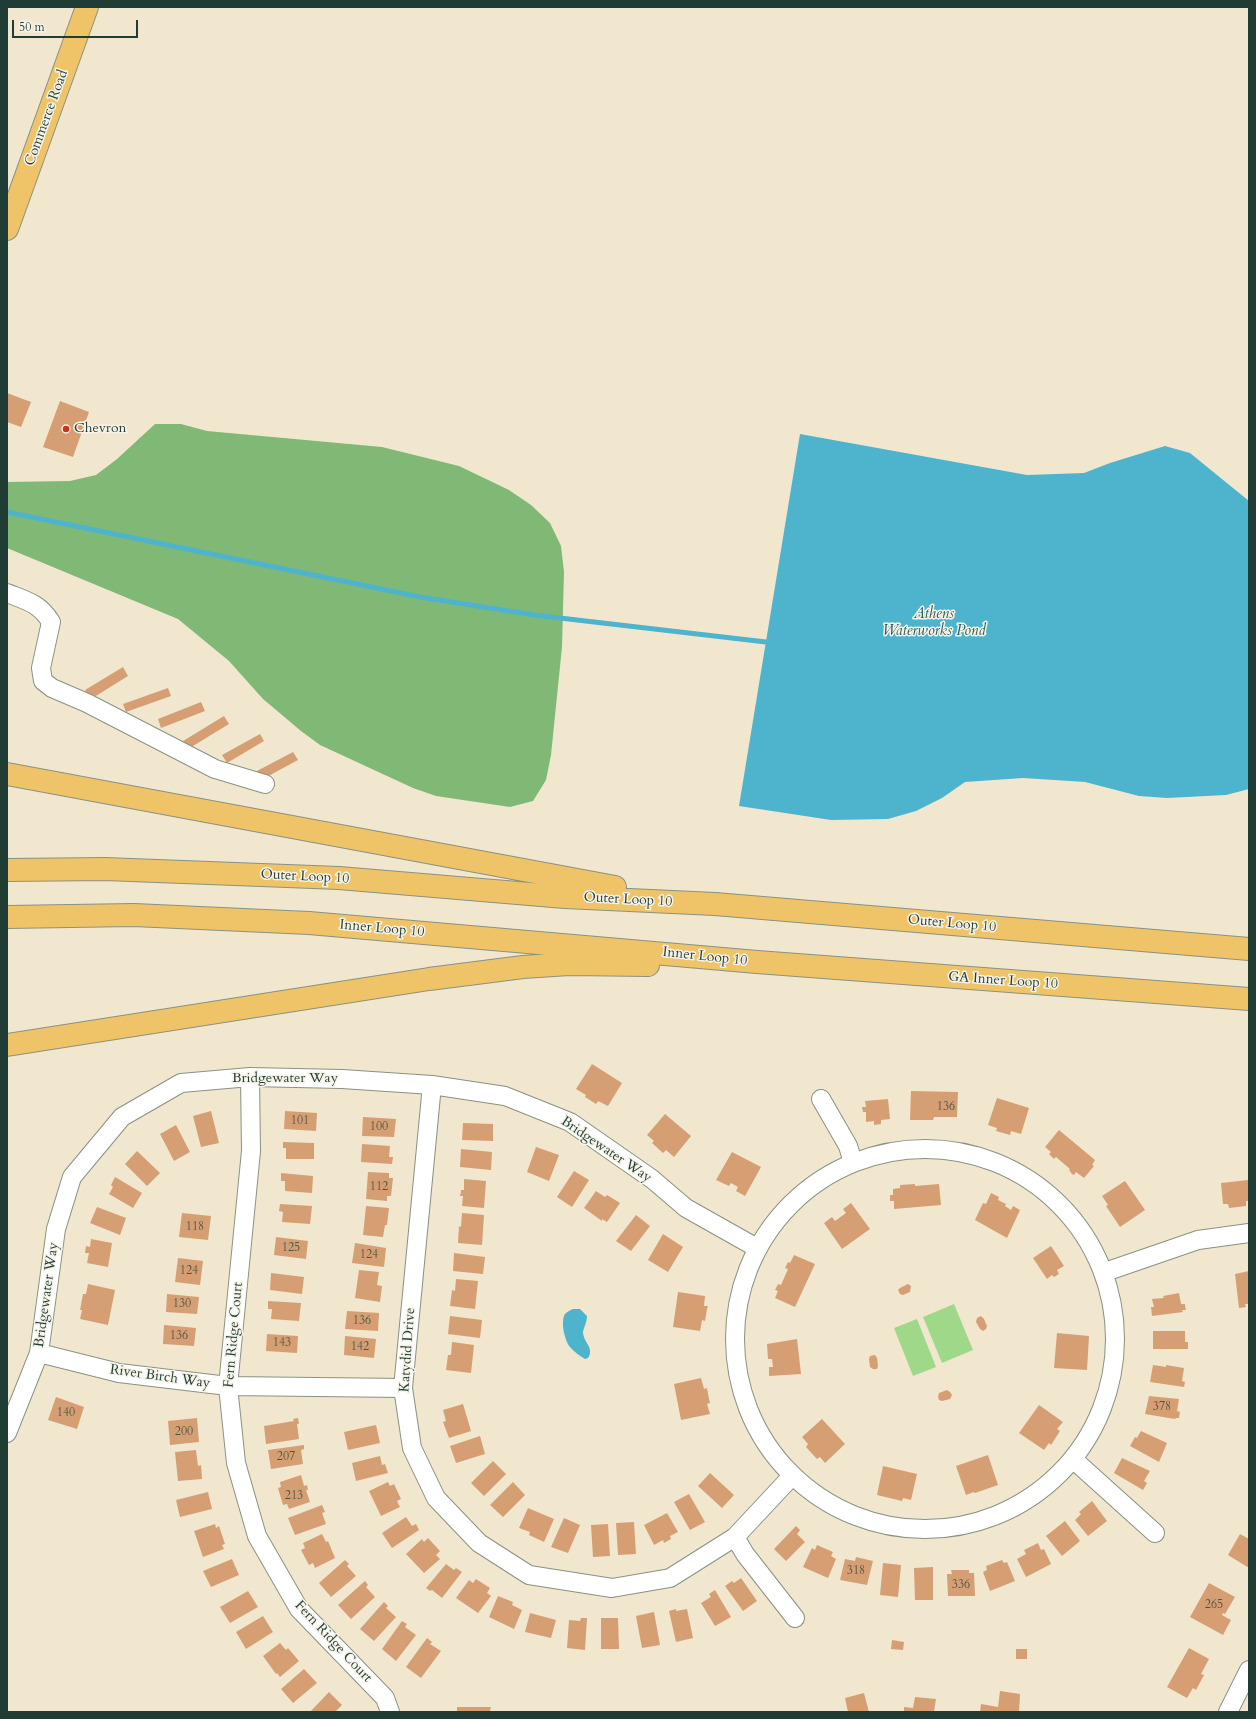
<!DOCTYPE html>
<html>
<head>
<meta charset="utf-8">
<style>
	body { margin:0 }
	#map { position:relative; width:1256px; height:1719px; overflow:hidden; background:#f1e7cf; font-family:Cardo,serif }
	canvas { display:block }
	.frame { position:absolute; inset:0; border:8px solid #1f3d34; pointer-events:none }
	.scale { position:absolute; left:12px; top:20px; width:126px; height:18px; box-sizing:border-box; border:2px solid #1f3d34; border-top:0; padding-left:5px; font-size:12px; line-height:14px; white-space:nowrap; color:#1f3d34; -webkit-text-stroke:3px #f7f3e8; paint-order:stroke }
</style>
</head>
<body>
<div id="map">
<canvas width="1256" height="1719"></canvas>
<div class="frame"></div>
<div class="scale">50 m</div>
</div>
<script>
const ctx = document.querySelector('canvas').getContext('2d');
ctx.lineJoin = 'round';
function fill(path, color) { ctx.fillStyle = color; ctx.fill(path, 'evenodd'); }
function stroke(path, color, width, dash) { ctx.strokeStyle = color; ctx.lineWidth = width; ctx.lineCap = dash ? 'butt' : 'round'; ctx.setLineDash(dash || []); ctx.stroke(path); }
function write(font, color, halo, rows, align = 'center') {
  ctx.font = font + ' Cardo,serif'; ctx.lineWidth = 3; ctx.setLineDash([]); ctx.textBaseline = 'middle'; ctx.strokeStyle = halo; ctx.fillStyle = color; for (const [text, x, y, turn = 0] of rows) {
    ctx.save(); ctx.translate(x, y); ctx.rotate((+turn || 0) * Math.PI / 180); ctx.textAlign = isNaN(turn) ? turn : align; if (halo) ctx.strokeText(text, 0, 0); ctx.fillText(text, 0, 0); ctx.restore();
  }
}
const green = new Path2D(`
	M954,1304L973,1350L942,1363L923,1317Z
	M917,1319L936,1367L913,1376L894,1328Z`);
const forest = new Path2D(`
	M155,424H181L207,431L382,447L459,466L509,490L531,505L550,523L561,546L564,572L562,647L551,755L546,780L533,801L510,807L436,796L413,788L320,745L301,731L263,699L229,661L178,619L7,548V482L70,481L96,475L117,459Z`);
const water = new Path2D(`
	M800,434L1027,475L1084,473L1110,463L1165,446L1190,453L1249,501V789L1226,795L1167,798L1139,796L1085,782L1023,778L965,782L942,798L916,811L888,819L831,820L739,806Z
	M573,1309H580L587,1316C587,1322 584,1327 583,1332C583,1342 595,1348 588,1358L585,1359C580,1356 574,1352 570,1347C565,1341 560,1322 565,1314C567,1312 570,1310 573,1309Z`);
const stream = new Path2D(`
	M7,512L420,597L534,615L766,642`);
const building = new Path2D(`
	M7,393L31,402L21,427L7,422Z
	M60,401L89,412L73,457L43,447Z
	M123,667L128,676L91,699L85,690Z
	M168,688L171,696L126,712L123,704Z
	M201,702L205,711L161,728L158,719Z
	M224,716L229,724L188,749L183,741Z
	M260,734L264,741L227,763L222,755Z
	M293,752L298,760L261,780L257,771Z
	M592,1064L622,1083L608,1106L598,1101L596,1104L585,1097L586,1095L576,1089Z
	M911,1091L958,1092L957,1117H934L933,1120H910Z
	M997,1098L1029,1108L1021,1134L1011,1131L1010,1135L996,1131L997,1128L988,1125Z
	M888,1099L890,1119L881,1120V1124L874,1125V1121L866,1122V1112H863L862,1107H866L865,1101Z
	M211,1111L219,1143L201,1147L193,1116Z
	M285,1111L317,1113L316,1131L284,1129Z
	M665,1114L691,1136L674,1157L666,1150L663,1153L652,1143L654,1141L647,1135Z
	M363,1117L396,1119L394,1137L362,1136Z
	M463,1123L493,1124V1141L462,1140Z
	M176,1125L190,1152L174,1161L160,1134Z
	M1059,1130L1095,1160L1092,1165L1094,1166L1084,1178L1076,1172L1074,1175L1072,1174L1069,1170L1070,1169L1056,1157L1054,1159L1049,1154L1051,1152L1045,1147Z
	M283,1142L314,1143V1159H286V1148H283Z
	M362,1144L390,1146L389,1157H393L392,1164L361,1162Z
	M536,1147L559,1155L549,1181L527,1172Z
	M461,1149L492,1152L491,1170L460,1167Z
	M137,1151L160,1173L147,1186L125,1164Z
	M732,1152L761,1167L745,1196L736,1191L738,1187L731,1183L729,1186L716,1180Z
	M574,1171L589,1180L572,1207L557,1197Z
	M368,1172L389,1173V1178H393L391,1196H387V1201L366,1199Z
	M281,1173L313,1176L312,1193L285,1191V1181H281Z
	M115,1177L142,1193L133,1208L109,1194L113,1187L111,1185Z
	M464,1179L486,1181L484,1208L462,1206L463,1196H460L461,1192V1190H464Z
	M1248,1180L1249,1201H1246V1206L1229,1208L1228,1204H1223L1221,1183Z
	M1125,1181L1145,1210L1120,1227L1106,1206L1108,1205L1102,1196Z
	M915,1184V1186L939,1184L941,1205L894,1209V1201H890V1195H893V1189L900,1188V1185Z
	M596,1191L605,1197L607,1195L620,1203L607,1222L602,1219V1221L584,1208Z
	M991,1193L999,1197L998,1200L1006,1204L1005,1206L1011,1210L1013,1206L1020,1210L1007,1238L975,1220L983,1203L986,1204Z
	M851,1203L870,1229L842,1249L824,1223L832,1217L835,1221L846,1213L843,1209Z
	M280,1204L312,1206L310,1224L282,1222L283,1212L279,1211Z
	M366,1206L389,1208L387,1225H385L383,1237L363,1235Z
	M97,1207L126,1218L120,1235L90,1223Z
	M182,1213L211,1216L208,1240L179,1237Z
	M462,1213L484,1215L482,1245L458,1243L459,1226L461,1227Z
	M636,1215L650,1226L631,1251L616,1241Z
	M663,1234L683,1247L668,1272L648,1260Z
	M276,1237L308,1241L306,1259L274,1255Z
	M91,1239L112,1243L108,1267L87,1263L89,1253H85L86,1246L90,1247Z
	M355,1243L386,1248L384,1267L352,1263Z
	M1051,1246L1064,1266L1057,1270L1059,1274L1054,1277L1052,1275L1047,1279L1033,1258Z
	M454,1253L485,1257L483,1274L453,1271Z
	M794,1255L815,1264L795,1307L775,1298L778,1291L775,1290L778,1284L781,1285L788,1269L785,1268L788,1262L790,1263Z
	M178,1258L203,1261L200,1285L175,1282Z
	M359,1270L379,1272L377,1285L382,1286L380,1302L355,1298Z
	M1249,1271V1304H1245L1246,1307L1239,1308L1235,1274Z
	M271,1273L304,1277L302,1294L270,1290Z
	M456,1279L478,1281L475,1309L450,1306L452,1290L455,1291Z
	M88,1284L115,1290L108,1325L80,1319L82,1310H80L83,1294H86Z
	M908,1284L911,1286L910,1292L903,1295L900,1294L898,1290L900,1288Z
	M678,1292L705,1296L704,1306H708L707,1309L705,1321L702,1320L700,1331L673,1327Z
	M1179,1293L1181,1304H1185V1306L1186,1310H1182L1183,1312L1152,1316L1151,1307H1154L1152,1299L1164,1298L1163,1296Z
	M167,1294L199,1297L197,1314L166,1312Z
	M268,1301L301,1303L299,1321L271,1319L272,1309H268Z
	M347,1311L379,1313L378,1331L345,1329Z
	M450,1316L482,1320L480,1338L448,1334Z
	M981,1316L984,1319L987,1326L986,1329L983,1331L980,1329L976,1322L977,1318Z
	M164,1325L196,1328L194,1346L163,1344Z
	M1153,1331H1185V1342H1188V1349H1153Z
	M1057,1333L1089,1336L1087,1370L1054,1368Z
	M267,1334L298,1336L297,1353L266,1351Z
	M345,1336L376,1339L374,1358L344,1355Z
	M797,1339L801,1374L769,1376V1367H773L772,1359H768L767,1344Z
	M452,1342L474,1345L471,1373L446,1370L448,1355H451Z
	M875,1355L877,1358L878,1366L877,1369H873L870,1367L869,1359L870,1356Z
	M1153,1365L1166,1367V1365L1184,1368L1182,1381L1185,1382L1184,1387L1150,1382Z
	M701,1378L704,1389L707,1388L709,1399L710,1403L707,1404L710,1414L681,1420L674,1384Z
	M947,1390L950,1392L952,1395L950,1399L942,1401L939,1400L938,1397L939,1393Z
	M1149,1396L1179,1399L1177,1411L1180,1412L1179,1418H1176L1175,1419L1145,1414Z
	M56,1397L84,1407L77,1429L48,1420Z
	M463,1404L471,1431L449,1438L443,1422L446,1421L443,1410Z
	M1039,1405L1063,1422L1057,1429L1060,1431L1051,1445L1049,1443L1044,1450L1019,1433Z
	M197,1418L199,1442L170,1445L168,1421Z
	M298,1418L299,1424H297L299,1439L266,1444L264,1426L294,1421L293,1419Z
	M822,1419L845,1444L825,1463L820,1457L817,1459L806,1447L808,1444L802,1437Z
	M376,1425L380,1443L348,1450L344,1432Z
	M1141,1431L1167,1443L1159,1462L1130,1446L1135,1437L1137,1438Z
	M480,1436L485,1454L456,1463L450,1446Z
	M304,1445V1449L301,1450L303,1464L271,1469L268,1450Z
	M196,1450L198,1466L201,1465L202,1479L178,1481L175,1452Z
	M988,1455L998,1485L975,1493L974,1492L966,1495L956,1466Z
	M380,1456L382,1465L385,1464L388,1473L356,1481L352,1463Z
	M1122,1458L1150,1471L1144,1481L1147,1483L1143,1490L1114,1473Z
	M493,1461L506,1474L484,1496L471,1483Z
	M883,1466L917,1474L911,1500L903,1498L902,1501L877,1495Z
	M710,1473L734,1495L722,1508L698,1486Z
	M301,1475L304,1486L307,1485L308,1490H306L310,1502L289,1509L287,1504L283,1505L278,1488L281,1487L280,1482Z
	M388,1482L390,1486L394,1484L401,1499L397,1501L400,1507L381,1516L369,1491Z
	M513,1482L525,1495L503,1517L490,1505Z
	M208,1492L212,1509L180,1517L176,1500Z
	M689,1494L705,1522L690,1530L674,1502Z
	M1092,1501L1107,1521L1088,1536L1075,1520L1081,1514L1079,1512Z
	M322,1505L325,1512L322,1513L326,1524L295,1535L288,1518Z
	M528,1508L554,1519L544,1542L529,1535L530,1532L519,1528Z
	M667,1513L678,1532L670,1536L671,1539L664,1543L663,1540L654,1545L644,1525Z
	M406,1517L412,1526L416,1524L419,1530L392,1548L382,1533Z
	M564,1518L580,1525L568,1553L551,1547Z
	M1065,1521L1080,1541L1062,1556L1046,1536Z
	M634,1522L636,1554L618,1555L616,1523Z
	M215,1524L216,1528L219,1526L225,1544L222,1545L224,1549L203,1557L194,1531Z
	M608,1524L610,1556L593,1557L591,1525Z
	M796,1526L800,1530L797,1534L805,1542L786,1561L774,1549Z
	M322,1534L326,1542L328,1541L335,1558L315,1568L313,1563L309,1565L301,1550L305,1548L303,1543Z
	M1240,1534L1249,1539V1568L1228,1555Z
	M428,1538L440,1551L436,1555L440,1559L424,1573L406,1554L422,1539L424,1542Z
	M1038,1543L1041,1550L1044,1549L1051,1564L1026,1577L1017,1559L1026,1554L1024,1550Z
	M817,1545L833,1552L831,1556L836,1559L828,1578L803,1567L812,1548L815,1550Z
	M856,1557L873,1561L867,1585L840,1580L845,1559L855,1561Z
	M232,1559L239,1575L211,1587L203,1571Z
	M345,1560L349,1564L347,1566L356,1576L331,1597L319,1583Z
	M1002,1560L1004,1563L1007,1562L1015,1581L990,1591L983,1572L987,1570L986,1566Z
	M883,1563L901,1565L898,1597L880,1595Z
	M446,1564L454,1570L456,1568L462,1572L442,1598L432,1590L430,1591L426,1588Z
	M933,1567V1600H915L914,1568Z
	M951,1570H969V1573H974L975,1596H948L947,1574H952Z
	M741,1578L757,1601L743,1611L725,1586L732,1581L734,1583Z
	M476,1579L490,1588L487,1593L491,1596L478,1613L456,1598L469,1580L473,1583Z
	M365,1581L368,1585L366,1587L375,1597L351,1619L338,1605Z
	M1209,1583L1235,1597L1225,1614L1223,1613L1222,1615L1231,1620L1223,1635L1190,1617Z
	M715,1590L731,1617L715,1626L701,1603L711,1597L709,1594Z
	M248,1591L258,1607L230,1623L220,1607Z
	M498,1596L513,1602L512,1605L522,1610L514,1629L489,1617Z
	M384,1602L388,1606L386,1608L396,1617L374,1641L360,1629Z
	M676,1609V1611L687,1609L693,1638L676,1642L669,1611Z
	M654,1612L660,1645L642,1648L636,1616Z
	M530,1613L556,1620L551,1638L525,1632Z
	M263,1616L273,1632L246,1649L236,1632Z
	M581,1618H587L585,1650L567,1648L569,1620L580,1621Z
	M601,1618H618L619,1649H601Z
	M402,1621L407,1624L405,1627L416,1635L396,1661L382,1649Z
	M427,1638L432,1642L430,1644L441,1651L421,1678L406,1667Z
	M892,1640L904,1642L903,1650L891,1649Z
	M280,1643L286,1650L288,1648L299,1661L280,1677L277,1673L276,1674L263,1656Z
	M1189,1648L1209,1659L1201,1674L1204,1675L1196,1690L1193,1688L1187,1698L1167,1687Z
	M1016,1649H1027V1659H1016Z
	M304,1669L317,1683L293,1703L281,1689Z
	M1000,1691L1020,1694L1019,1712H980L981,1704L998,1707Z
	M329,1692L342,1705L335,1712H310Z
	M864,1693L869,1712H848L845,1698Z
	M915,1697L936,1699L934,1711L938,1712H904V1707L913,1708Z
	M457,1707H491L490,1711L457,1712Z`);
const minor = new Path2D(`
	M7,593C27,601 39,603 51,622L41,668L43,681L52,688L87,703L215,769L265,784
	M250,1077L251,1151L228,1386L236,1463L257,1536L299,1609L385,1698L390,1712
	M432,1085L403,1388L412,1448L436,1498L479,1543L529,1575L612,1588L670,1578L735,1537L792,1476
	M821,1099L848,1146L853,1162
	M735 1339a190 190 0 1 1 380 0a190 190 0 1 1-380 0Z
	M1105,1272L1198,1240L1249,1233
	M39,1353L119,1373L228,1386L403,1388
	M7,1433L39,1353L56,1229L72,1177L122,1117L181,1083L250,1077L342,1079L432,1085L505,1096L570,1122L652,1179L686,1208L757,1248
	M1074,1460L1155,1533
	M735,1537L745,1554L795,1618
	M1228,1712L1249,1670`);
const highway = new Path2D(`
	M7,229L87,7
	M7,774L615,887
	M7,870L105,869L339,878L565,897L715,904L1249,949
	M7,917L134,915L309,923L757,962L1249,999
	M7,1045L429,979L523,967L569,964L648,965`);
const markers = [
	[66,429,4,"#c8321e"]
];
const numberNames = [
	["136",946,1107],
	["101",300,1121],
	["100",379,1127],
	["112",379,1187],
	["118",195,1227],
	["125",291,1248],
	["124",369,1255],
	["124",189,1271],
	["130",182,1304],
	["136",362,1321],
	["136",179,1336],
	["143",282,1343],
	["142",360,1347],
	["378",1162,1407],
	["140",66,1413],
	["200",184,1432],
	["207",286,1457],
	["213",294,1496],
	["318",856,1571],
	["336",961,1585],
	["265",1214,1605]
];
const streetNames = [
	["Commerce Road",47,118,-70],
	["Outer Loop 10",305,877,3],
	["Outer Loop 10",628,900,3],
	["Outer Loop 10",952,924,5],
	["Inner Loop 10",382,929,5],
	["Inner Loop 10",705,957,6],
	["GA Inner Loop 10",1003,981,4],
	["Bridgewater Way",285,1079],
	["Bridgewater Way",606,1150,34],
	["Bridgewater Way",47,1295,-82],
	["Fern Ridge Court",234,1335,-85],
	["Katydid Drive",408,1350,-86],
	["River Birch Way",160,1377,8],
	["Fern Ridge Court",333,1642,47]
];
const poiNames = [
	["Chevron",74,429]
];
const waterNames = [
	["Athens",934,615],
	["Waterworks Pond",934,632]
];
fill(green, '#a0d88a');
fill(forest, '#80b876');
fill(water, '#4eb4cd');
stroke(stream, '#4eb4cd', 5);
fill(building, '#d69e73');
stroke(minor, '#889282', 20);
stroke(highway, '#889282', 24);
stroke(minor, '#fff', 18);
stroke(highway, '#efc469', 22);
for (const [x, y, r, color] of markers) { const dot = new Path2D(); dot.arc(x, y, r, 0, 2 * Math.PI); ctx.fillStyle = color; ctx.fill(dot); stroke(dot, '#f7f3e8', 1.5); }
write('12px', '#4d5544', null, numberNames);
write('14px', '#1f3d34', '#f7f3e8', streetNames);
write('14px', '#1f3d34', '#f7f3e8', poiNames, 'left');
write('italic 15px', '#2b5b5a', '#f7f3e8', waterNames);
</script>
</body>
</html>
